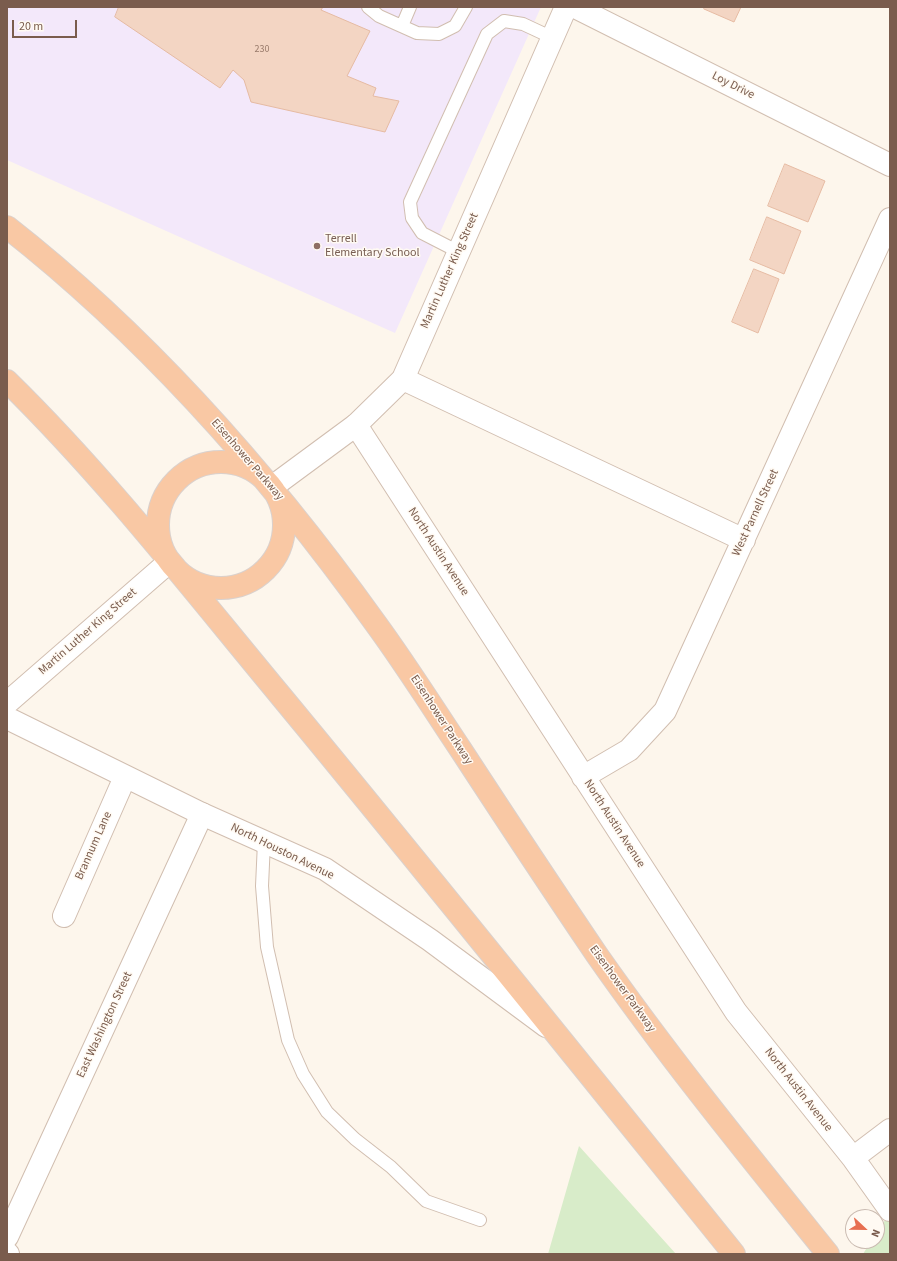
<!DOCTYPE html>
<html>
<head>
<meta charset="utf-8">
<style>
	body { margin:0 }
	#map { position:relative; width:897px; height:1261px; overflow:hidden; background:#fdf6ec; font-family:"Source Sans 3",sans-serif }
	canvas { display:block }
	.frame { position:absolute; inset:0; border:8px solid #7a5c4d; pointer-events:none }
	.north { position:absolute; left:845px; top:1209px; width:40px; height:40px; box-sizing:border-box; background:#fffaf3; border:1px solid #cabbb1; border-radius:50%; rotate:112deg; font-size:11px; font-weight:700; line-height:16px; text-align:center; color:#7a5c4d }
	.north::after { content:''; display:block; margin:auto; width:14px; height:18px; background:#e76f51; clip-path:polygon(50% 0,100% 100%,50% 72%,0 100%) }
	.scale { position:absolute; left:12px; top:20px; width:65px; height:18px; box-sizing:border-box; border:2px solid #7a5c4d; border-top:0; padding-left:5px; font-size:12px; line-height:14px; white-space:nowrap; color:#7a5c4d; -webkit-text-stroke:3px #fffaf3; paint-order:stroke }
</style>
</head>
<body>
<div id="map">
<canvas width="897" height="1261"></canvas>
<div class="frame"></div>
<div class="north">N</div>
<div class="scale">20 m</div>
</div>
<script>
const ctx = document.querySelector('canvas').getContext('2d');
ctx.lineJoin = 'round';
function fill(path, color) { ctx.fillStyle = color; ctx.fill(path, 'evenodd'); }
function stroke(path, color, width, dash) { ctx.strokeStyle = color; ctx.lineWidth = width; ctx.lineCap = dash ? 'butt' : 'round'; ctx.setLineDash(dash || []); ctx.stroke(path); }
function write(font, color, halo, rows, align = 'center') {
  ctx.font = font + ' "Source Sans 3",sans-serif'; ctx.lineWidth = 3; ctx.setLineDash([]); ctx.textBaseline = 'middle'; ctx.strokeStyle = halo; ctx.fillStyle = color; for (const [text, x, y, turn = 0] of rows) {
    ctx.save(); ctx.translate(x, y); ctx.rotate((+turn || 0) * Math.PI / 180); ctx.textAlign = isNaN(turn) ? turn : align; if (halo) ctx.strokeText(text, 0, 0); ctx.fillText(text, 0, 0); ctx.restore();
  }
}
const education = new Path2D(`
	M7,7H541L395,333L7,160Z`);
const green = new Path2D(`
	M579,1146L676,1254H548Z
	M890,1213V1254H863L871,1241H877V1232Z`);
const building = new Path2D(`
	M119,7H323L321,10L370,31L347,76L376,88L373,96L399,101L385,132L251,102L244,80L233,70L220,88L115,17Z
	M705,7H741L734,22L704,9Z
	M785,164L825,181L808,222L768,206Z
	M767,217L801,231L784,274L750,260Z
	M754,269L779,279L758,333L732,322Z`);
const service = new Path2D(`
	M368,7L379,16L417,33L439,34L455,26L466,7
	M402,26L410,7
	M459,252L422,233L412,218L410,202L487,34L504,21L523,24L553,38
	M264,842L262,886L267,947L288,1040L303,1074L327,1112L355,1139L391,1167L426,1201L480,1220`);
const minor = new Path2D(`
	M575,7L890,165
	M403,379L744,540
	M356,425L736,1012L853,1158L890,1210
	M583,777L629,750L665,711L890,219
	M64,916L125,777
	M853,1158L890,1130
	M7,1237L202,814
	M7,1253L8,1254`);
const tertiary = new Path2D(`
	M272,487L356,425L403,379L566,7
	M7,703L169,562
	M7,718L202,814L325,869L430,940L546,1026`);
const trunk = new Path2D(`
	M7,227C150,339 270,476 376,624C406,665 433,708 461,750C506,819 551,887 597,955C669,1058 749,1156 828,1254
	M7,381C106,478 192,589 280,695C433,880 583,1067 734,1254
	M158 525a63 63 0 1 1 126 0a63 63 0 1 1-126 0Z`);
const markers = [
	[317,246,4,"#8d6e63"]
];
const numberNames = [
	["230",262,50]
];
const streetNames = [
	["Loy Drive",733,86,27],
	["Martin Luther King Street",450,271,-66],
	["Eisenhower Parkway",247,460,49],
	["West Parnell Street",756,513,-65],
	["North Austin Avenue",438,552,57],
	["Martin Luther King Street",88,632,-41],
	["Eisenhower Parkway",441,720,57],
	["North Austin Avenue",614,824,57],
	["Brannum Lane",94,846,-66],
	["North Houston Avenue",282,852,26],
	["Eisenhower Parkway",622,989,54],
	["East Washington Street",105,1025,-65],
	["North Austin Avenue",798,1090,52]
];
const educationNames = [
	["Terrell",325,239],
	["Elementary School",325,253]
];
fill(education, '#f3e8fa');
fill(green, '#d8ecc9');
fill(building, '#f3d5c3');
stroke(building, '#e6bba3', 1);
stroke(service, '#d1beb0', 14);
stroke(minor, '#d1beb0', 24);
stroke(tertiary, '#d1beb0', 24);
stroke(trunk, '#dad1cd', 24);
stroke(service, '#fff', 12);
stroke(minor, '#fff', 22);
stroke(tertiary, '#fff', 22);
stroke(trunk, '#f9c8a4', 22);
for (const [x, y, r, color] of markers) { const dot = new Path2D(); dot.arc(x, y, r, 0, 2 * Math.PI); ctx.fillStyle = color; ctx.fill(dot); stroke(dot, '#fffaf3', 1.5); }
write('10px', '#987a6a', null, numberNames);
write('12px', '#7a5c4d', '#fffaf3', streetNames);
write('12px', '#785e54', '#fffaf3', educationNames, 'left');
</script>
</body>
</html>
